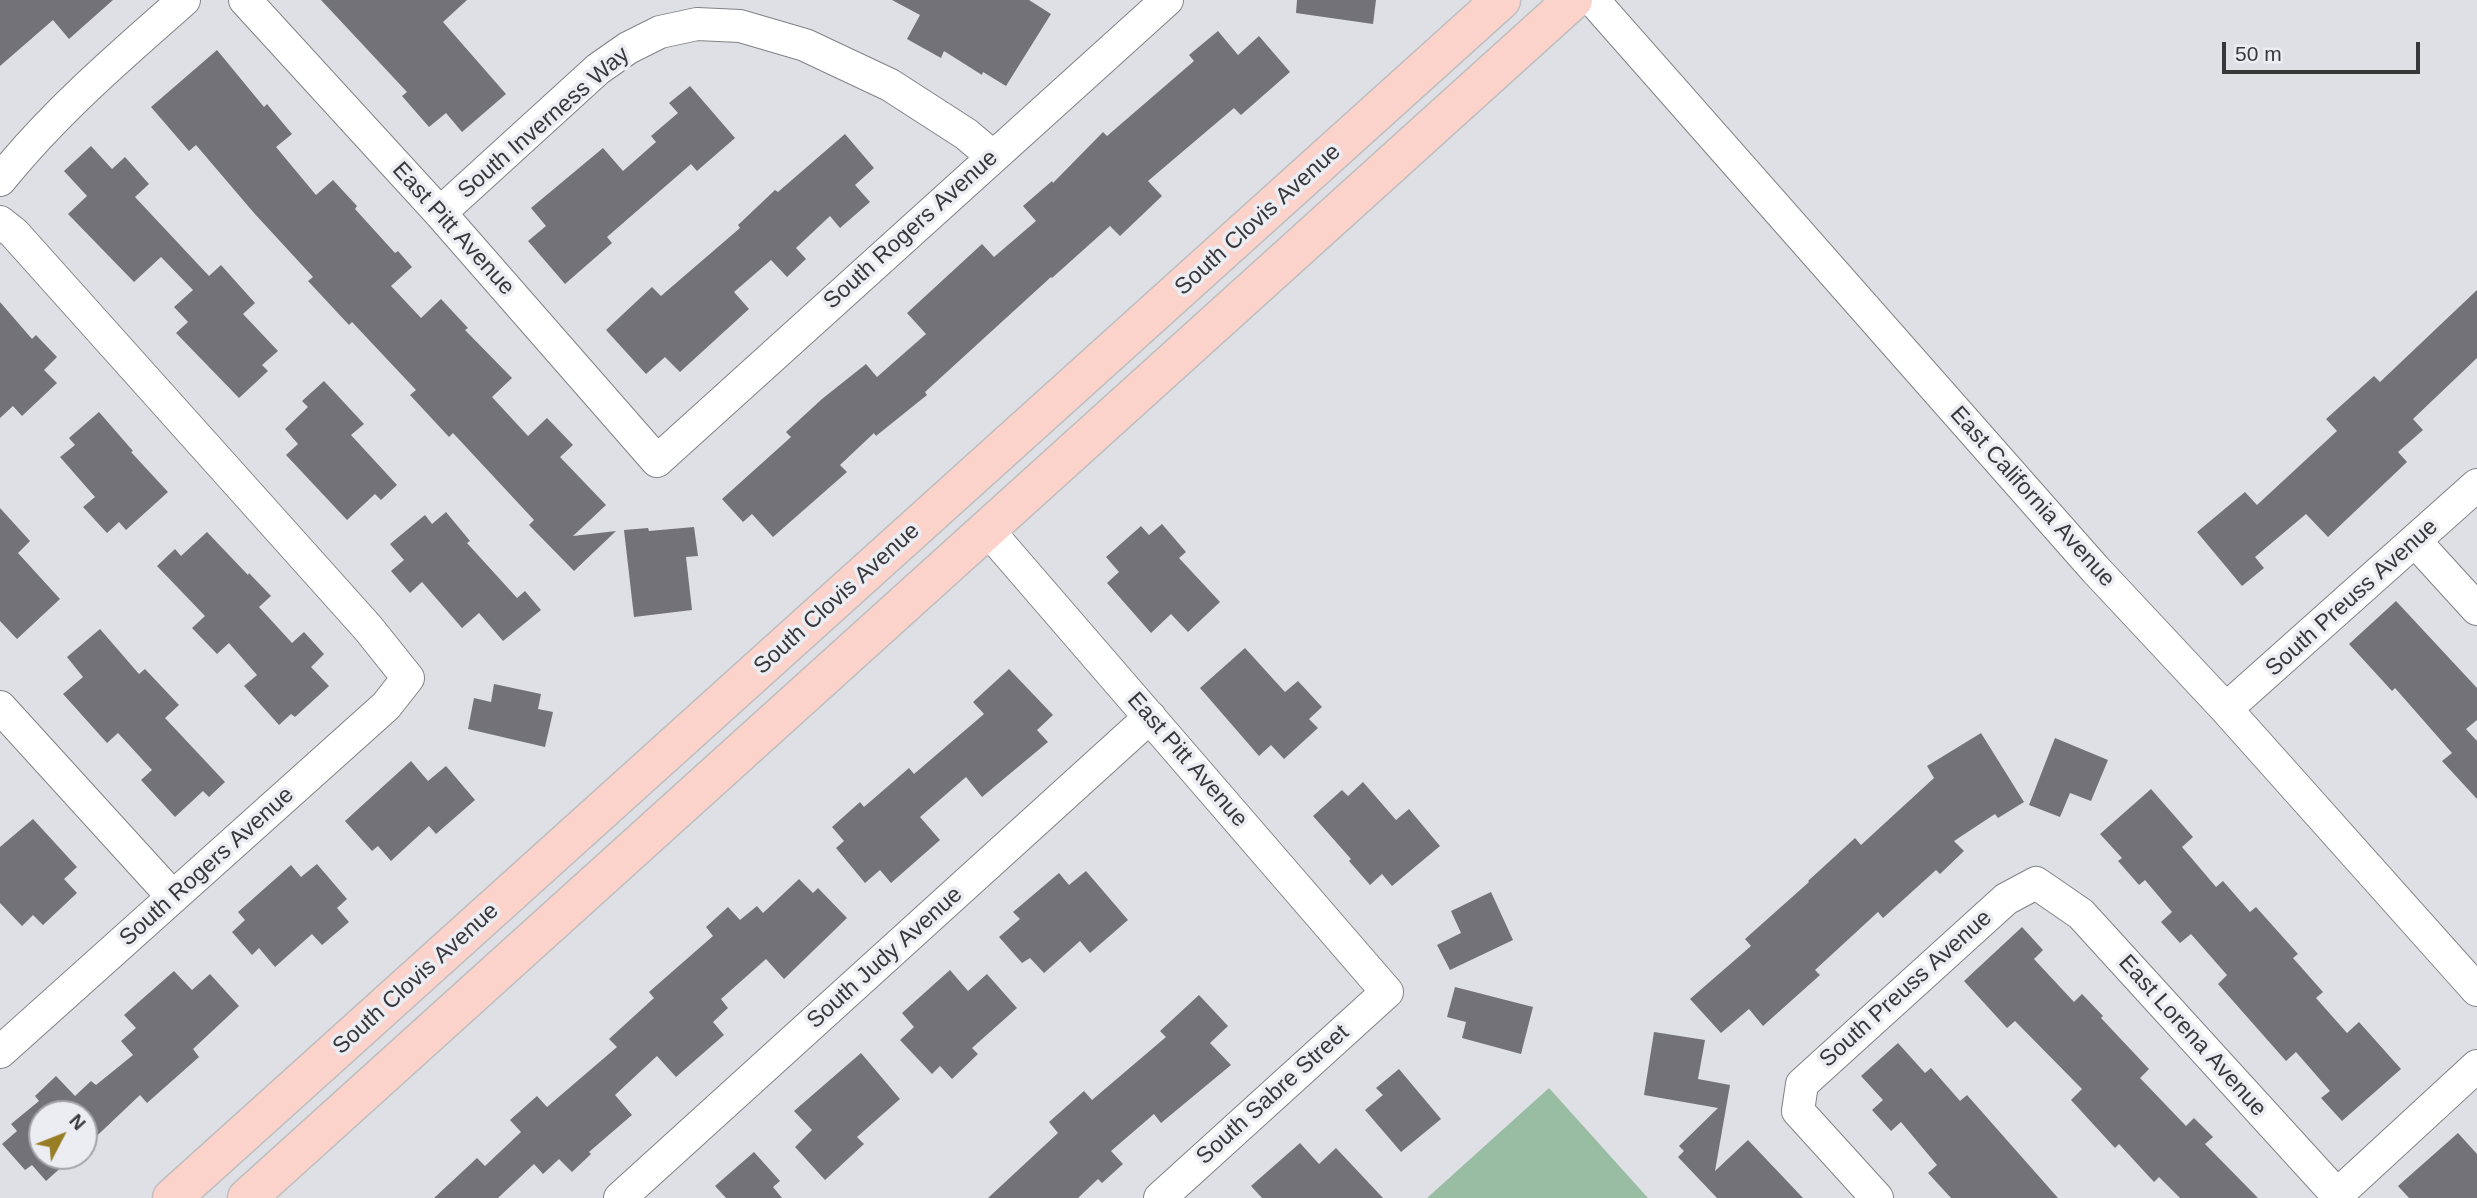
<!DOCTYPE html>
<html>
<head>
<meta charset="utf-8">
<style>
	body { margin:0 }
	#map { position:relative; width:2477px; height:1198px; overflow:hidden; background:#dfdfe6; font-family:Helvetica,sans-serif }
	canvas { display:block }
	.north { position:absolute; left:28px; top:1100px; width:70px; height:70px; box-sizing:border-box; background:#ececf3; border:2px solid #a4a4a9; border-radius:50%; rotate:48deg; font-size:19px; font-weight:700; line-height:28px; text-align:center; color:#38383b }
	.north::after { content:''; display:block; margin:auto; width:24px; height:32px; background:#977d24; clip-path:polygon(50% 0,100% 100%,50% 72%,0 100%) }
	.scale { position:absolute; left:2222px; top:42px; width:198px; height:32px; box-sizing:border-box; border:4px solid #38383b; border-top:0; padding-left:9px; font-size:21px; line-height:24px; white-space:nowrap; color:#38383b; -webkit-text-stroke:5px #ececf3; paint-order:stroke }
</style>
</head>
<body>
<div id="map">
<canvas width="2477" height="1198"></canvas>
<div class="north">N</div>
<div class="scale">50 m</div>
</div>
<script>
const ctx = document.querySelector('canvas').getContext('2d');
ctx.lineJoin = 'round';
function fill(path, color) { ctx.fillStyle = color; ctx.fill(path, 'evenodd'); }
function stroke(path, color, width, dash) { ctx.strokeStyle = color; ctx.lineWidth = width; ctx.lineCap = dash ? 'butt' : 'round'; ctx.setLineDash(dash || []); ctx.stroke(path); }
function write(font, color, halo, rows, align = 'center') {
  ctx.font = font + ' Helvetica,sans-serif'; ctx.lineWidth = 7; ctx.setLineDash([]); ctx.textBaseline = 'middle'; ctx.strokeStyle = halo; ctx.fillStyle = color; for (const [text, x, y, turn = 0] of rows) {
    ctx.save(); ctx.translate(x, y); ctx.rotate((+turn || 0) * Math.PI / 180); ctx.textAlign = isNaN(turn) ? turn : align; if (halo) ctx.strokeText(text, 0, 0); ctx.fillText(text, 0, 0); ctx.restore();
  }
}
const green = new Path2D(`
	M1549,1088L1648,1198H1427Z`);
const building = new Path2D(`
	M0,0H113L69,39L53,20L0,66Z
	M321,0H467L443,22L506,94L462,132L446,113L429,127L402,96L407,92Z
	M892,0H1029L1051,14L1006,86L983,72L982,75L944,51L941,58L907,39L920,15Z
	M1297,0H1376L1373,24L1296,13Z
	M1218,31L1238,55L1259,36L1290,72L1241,115L1234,108L1148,181L1162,196L1120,236L1110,226L1052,278L1051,277L925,392L927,395L876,436L874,433L840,465L847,472L773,537L752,514L743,522L722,499L791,437L786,432L822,399L866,364L877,377L926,334L907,313L982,244L994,257L1036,221L1023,206L1052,181L1053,183L1103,132L1107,136L1194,61L1189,55Z
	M217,50L264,107L267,104L292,134L276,147L316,195L333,180L357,206L355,209L395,253L398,251L412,267L391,286L421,318L441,299L468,328L465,330L512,378L492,397L528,436L547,418L573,445L560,457L606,505L573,536L616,531L574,571L529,525L534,520L453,433L449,437L410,395L416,390L352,322L349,325L308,281L313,277L254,213L196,145L189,151L151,107Z
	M690,86L735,138L697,171L691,164L607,237L612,243L565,284L528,241L546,226L531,208L603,148L623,171L656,142L651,136L678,113L669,103Z
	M845,134L874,168L855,185L870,202L840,228L830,216L796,248L806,259L787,277L771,260L734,292L749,309L680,372L665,357L646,374L606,330L652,287L661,296L740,228L738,225L775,190L778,192Z
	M91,146L112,169L125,157L149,184L135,197L209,276L221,265L255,303L243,314L278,351L262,365L268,371L239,398L176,333L188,322L174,307L193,290L161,257L134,282L68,214L87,196L64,171Z
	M2477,290V358L2413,419L2423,430L2398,452L2407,462L2328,537L2306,514L2255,557L2264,568L2242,586L2197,532L2245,492L2257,505L2337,431L2326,419L2374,376L2380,382Z
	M0,302L32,339L36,335L57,357L44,370L57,383L22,416L13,406L0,418Z
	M324,381L364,424L351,435L397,485L381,500L375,494L347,520L286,455L298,444L285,429L308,407L302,401Z
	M99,412L133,451L131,452L168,492L126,530L119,522L107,533L83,507L95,497L60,457L75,445L69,438Z
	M0,508L30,541L18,553L60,599L17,639L0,621Z
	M446,512L470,541L467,543L517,598L525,591L541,610L503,641L479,613L462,628L422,582L410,593L391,571L404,560L390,544L425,515L432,524Z
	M1162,524L1186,552L1179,558L1220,602L1188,632L1171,614L1151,633L1107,583L1119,572L1106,557L1141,526L1149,535Z
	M694,527L698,556L686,557L692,610L634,617L624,530L648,528L649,531Z
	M207,532L248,575L249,573L271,596L259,607L292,643L304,632L324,654L311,667L329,686L295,717L291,714L279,725L244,686L257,675L229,643L217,654L192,628L205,616L157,566L175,549L181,556Z
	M2396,601L2477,688V720L2466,729L2477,741V799L2442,761L2452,753L2395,688L2392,691L2349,644Z
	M100,629L139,674L145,669L179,705L165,718L225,782L209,797L203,791L175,817L141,780L152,770L118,733L107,743L63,694L83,677L67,657Z
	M1245,648L1285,692L1298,681L1322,707L1309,719L1318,728L1284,759L1271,745L1259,756L1200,688Z
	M1009,669L1053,715L1037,730L1048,742L982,797L966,777L920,817L940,840L891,883L880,870L865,883L836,848L844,841L832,827L860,802L864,807L909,768L914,774L984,714L973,702Z
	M494,684L541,694L538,709L553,712L545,747L468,729L474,698L491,702Z
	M1981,733L2024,802L1998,818L1995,814L1954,841L1964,851L1940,874L1936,870L1883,918L1878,912L1815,970L1820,975L1763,1026L1749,1009L1721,1033L1690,999L1751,946L1745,939L1809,882L1808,881L1855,838L1861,845L1934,778L1927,766Z
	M2055,738L2108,760L2091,801L2070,793L2060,817L2029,805Z
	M411,761L428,781L446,766L475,800L436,834L429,826L391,861L378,846L372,851L345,821Z
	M1363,782L1396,820L1409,809L1440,846L1392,886L1382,874L1370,885L1349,861L1351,859L1313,816L1342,790L1348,796Z
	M2151,789L2193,837L2182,847L2216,887L2223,881L2250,912L2256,907L2298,954L2293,958L2323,992L2316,998L2347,1033L2359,1022L2401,1069L2342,1121L2321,1098L2330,1091L2296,1052L2286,1061L2218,984L2227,975L2191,934L2180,943L2161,922L2172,912L2145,880L2139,885L2118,861L2122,858L2100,834Z
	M33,819L77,867L64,879L77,893L43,925L33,915L22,926L0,903V847Z
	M317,864L347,899L337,908L349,922L322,945L312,934L275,967L259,948L252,955L232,932L245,920L238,912L291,865L301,877Z
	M1086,871L1128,920L1090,953L1080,941L1044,973L1030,958L1022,963L999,937L1020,919L1013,912L1059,873L1069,885Z
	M799,879L813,893L818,888L847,918L784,979L766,959L721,999L728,1008L713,1022L724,1035L676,1077L657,1056L615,1095L632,1115L589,1152L591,1154L572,1172L559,1159L543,1174L534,1164L498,1198H434L477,1158L485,1166L521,1132L510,1120L537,1096L547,1107L617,1047L609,1039L654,998L649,992L713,936L706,927L728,907L740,920L757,906L763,913Z
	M1491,892L1513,940L1450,970L1437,945L1461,933L1451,911Z
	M2022,927L2043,950L2034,959L2074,1002L2082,994L2103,1016L2101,1018L2149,1069L2140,1078L2186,1126L2194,1118L2213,1137L2205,1144L2258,1198H2180L2159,1177L2154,1182L2119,1144L2115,1148L2071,1100L2082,1089L2015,1021L2007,1028L1964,981Z
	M950,970L968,991L987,974L1017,1008L972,1048L978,1054L952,1079L940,1066L932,1074L900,1040L914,1027L902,1013Z
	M174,971L192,990L210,974L239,1006L193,1049L199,1057L147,1103L140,1095L84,1148V1114H42V1156H74L46,1181L32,1165L25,1170L2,1144L17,1131L11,1124L39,1101L35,1096L56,1076L75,1096L91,1081L96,1085L133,1055L121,1041L136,1028L124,1015Z
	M1455,987L1533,1007L1521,1054L1462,1038L1466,1022L1447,1017Z
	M1199,995L1228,1026L1210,1043L1231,1065L1161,1123L1154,1114L1111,1151L1123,1164L1102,1183L1098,1179L1078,1198H988L1058,1133L1049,1122L1084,1091L1092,1100L1166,1037L1160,1031Z
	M1654,1032L1705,1040L1698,1079L1730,1085L1715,1171L1748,1140L1803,1198H1717L1678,1157L1684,1151L1679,1146L1718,1108L1644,1095Z
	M1898,1043L1925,1073L1931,1068L1960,1101L1967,1095L2058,1198H1951L1928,1173L1937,1165L1901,1122L1891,1131L1872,1110L1883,1100L1861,1076Z
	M861,1053L900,1099L857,1137L864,1144L825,1180L795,1147L812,1130L794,1111Z
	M1399,1069L1441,1119L1401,1152L1365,1110L1383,1095L1376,1088Z
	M2458,1133L2477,1154V1198H2409L2398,1186Z
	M1300,1143L1319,1164L1336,1148L1383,1198H1262L1251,1186Z
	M754,1152L780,1181L773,1187L782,1198H726L715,1186Z`);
const minor = new Path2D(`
	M245,0L440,213L657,461L1167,0
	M1593,0L2095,569L2226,709L2477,990
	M0,180C54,113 119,57 184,0
	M440,213L598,69L628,48L660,32L697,24L740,26L805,45L890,85L966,134L992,156
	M0,222L14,233L368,628L408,678L386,706L0,1052
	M986,528L1387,992L1160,1198
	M2415,541L2477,609
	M0,707L173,897
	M2226,709L2477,485
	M2337,1195L2477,1066
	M620,1198L1150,717
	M1877,1198L1798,1111L1802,1084L2006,899L2036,883L2081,914L2340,1198`);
const major = new Path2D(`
	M172,1198L1501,0
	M247,1198L1573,0`);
const streetNames = [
	["South Inverness Way",544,123,-41],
	["South Clovis Avenue",1258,220,-42],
	["East Pitt Avenue",453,229,48],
	["South Rogers Avenue",911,230,-42],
	["East California Avenue",2032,497,48],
	["South Preuss Avenue",2352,598,-42],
	["South Clovis Avenue",837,599,-42],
	["East Pitt Avenue",1187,760,49],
	["South Rogers Avenue",207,867,-42],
	["South Judy Avenue",885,958,-42],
	["South Clovis Avenue",416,979,-42],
	["South Preuss Avenue",1906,989,-42],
	["East Lorena Avenue",2192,1036,48],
	["South Sabre Street",1273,1095,-42]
];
fill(green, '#99bda3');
fill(building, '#727278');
stroke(minor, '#818287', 34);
stroke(major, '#bfbfc0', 41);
stroke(minor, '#fff', 32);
stroke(major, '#fbd3cb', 38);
write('23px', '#38383b', '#ececf3', streetNames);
</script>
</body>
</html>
